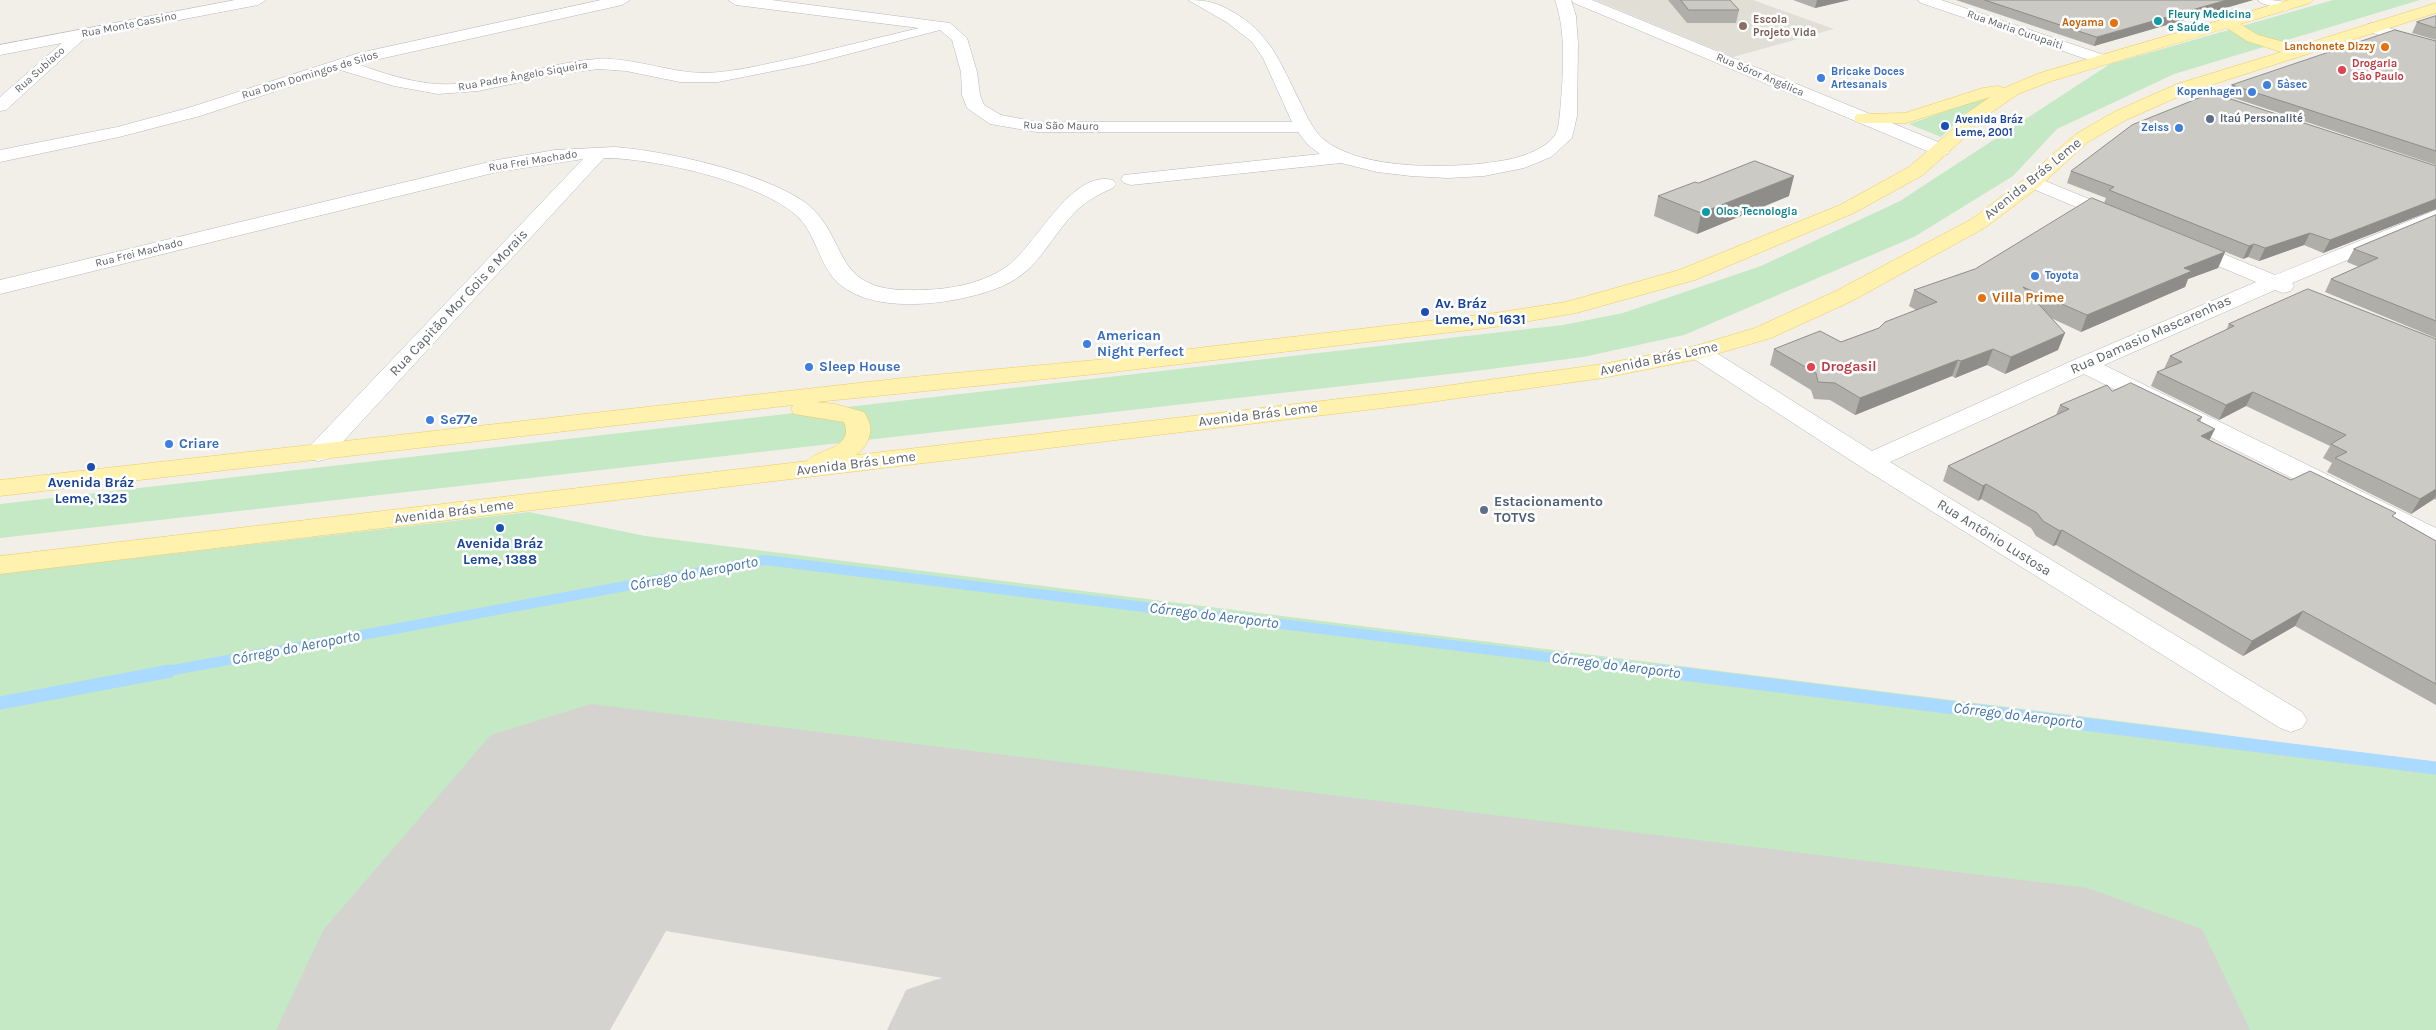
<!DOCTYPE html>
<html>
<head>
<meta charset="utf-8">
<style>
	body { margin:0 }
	canvas { display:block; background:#f1efe8 }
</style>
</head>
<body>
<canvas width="2436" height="1030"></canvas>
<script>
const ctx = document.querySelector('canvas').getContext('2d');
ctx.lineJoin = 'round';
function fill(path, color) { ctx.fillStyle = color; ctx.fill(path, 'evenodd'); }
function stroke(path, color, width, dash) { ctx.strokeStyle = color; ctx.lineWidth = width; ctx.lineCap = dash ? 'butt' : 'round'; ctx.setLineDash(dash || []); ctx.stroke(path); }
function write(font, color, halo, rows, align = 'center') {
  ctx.font = font + ' Karla,sans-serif'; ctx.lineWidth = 5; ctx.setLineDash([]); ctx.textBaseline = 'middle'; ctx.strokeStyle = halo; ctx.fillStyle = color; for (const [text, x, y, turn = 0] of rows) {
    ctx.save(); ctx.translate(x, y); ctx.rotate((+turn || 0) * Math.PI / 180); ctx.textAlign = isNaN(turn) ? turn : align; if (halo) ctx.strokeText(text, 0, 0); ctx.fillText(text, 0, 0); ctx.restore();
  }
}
const education = new Path2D(`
	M1595,0H1753L1834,29L1733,57Z`);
const green = new Path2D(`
	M2333,0H2420L2174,74L2057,129L2013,176L1914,237L1684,335L1583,357L1467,372L0,538V504L1563,325L1623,313L1761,266L1900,201L2110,64Z
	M1986,97H1997L1966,113L1941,137L1909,124Z
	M529,512L645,536L2198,731L2436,766V1030H2087L591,811L439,1030H0V574Z`);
const streamFar1 = new Path2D(`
	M163,672L765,560L1669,672`);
const stream = new Path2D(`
	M1659,671L2436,768
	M0,703L170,671`);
const taxiway = new Path2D(`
	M1047,959L1217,965L1262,982L1281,1021L1277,1030H887L906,990C955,972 995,963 1047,959Z`);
const runway = new Path2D(`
	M591,704L2087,888L2202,929L2250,1030H1250L666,931L610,1030H276L324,929L491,735Z`);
const minor = new Path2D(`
	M235,0H266L258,5L85,38L6,110L0,111V97L62,43L0,55V45Z
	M601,0H630L622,5L357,64C383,73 409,82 437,84C491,87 543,63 597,59C634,57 669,73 705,73C736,72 765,64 795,58C836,48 878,38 919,28L736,5L728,0H772L950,23L967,38L977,72L980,95L984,105L1001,115L1037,122H1292L1263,58L1252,42L1228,23L1188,0C1210,0 1220,4 1238,15C1273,37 1284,71 1302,106C1307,117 1313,129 1322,138C1360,172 1458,169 1506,160C1522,157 1546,149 1555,135C1559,129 1559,119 1560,113C1563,77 1567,34 1555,0H1571L1576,16L1578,44L1577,116L1572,138L1551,157L1524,168L1484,176L1448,178L1411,176L1377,172L1341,163L1131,185L1124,183L1121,179L1124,175L1320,154L1308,145L1298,132H1037L990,124L967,108L962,95L961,72L952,40L940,30L814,63L718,82H680L626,71L599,69L558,74L478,91L438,94L394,86L340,70L200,116L119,137L0,162V150L117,127L188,108L359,53Z
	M1571,0H1592L1948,146L1950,150L1948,154H1934L1574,3Z
	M1918,0H1941L2110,57L2112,60L2110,63H2098L1921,3Z
	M2258,0C2270,0 2286,0 2294,6L2286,11L2261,3Z
	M2372,23L2436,42V52L2366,31L2364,28L2366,25Z
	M2183,83L2247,104L2250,108L2247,112L2241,113L2177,92L2174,88L2177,84Z
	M615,147C667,151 760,172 803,201C849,233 829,288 904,290C938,291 977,287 1006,267C1036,247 1070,169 1113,180L1116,184L1113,188C1099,194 1086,201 1075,212C1046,242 1038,274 995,289C952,305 863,318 831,275C818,257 814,232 797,216C760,182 654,158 604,158L327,459L318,461L309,459L305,453L309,447L583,159L497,172L0,294V280L497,160L555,150Z
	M2033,176L2126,214L2129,218L2126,222L2119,224L2112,222L2026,186L2023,182L2026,178Z
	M2436,210V223L2292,283L2294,286L2291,291L2283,293L2275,290L2104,365L2436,528V548L2426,545L2084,374L1890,462L2302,712L2307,720L2302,728L2291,732L2280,728L1861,467L1691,357L1687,352L1691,347L1699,345L1707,347L1872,451L2076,359L2256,282L2180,250L2177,246L2180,242L2187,240L2194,242L2275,275Z`);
const major = new Path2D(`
	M2289,0H2313L2310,3L2240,24L2258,35L2299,46L2436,3V13L2189,92L2126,120L2088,142L2040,186L1986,227L1852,301L1771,338L1699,359L1603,378L1416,404L0,574V556L808,461C817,448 855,450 844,422L794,414L791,409L793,405L0,496V480L912,377L1096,360L1495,313L1566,302L1679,270L1840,205L1909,167L1952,130L1967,113L1990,97L1906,123H1863L1857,122L1854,118L1857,114L1905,113L1983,88L1998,86L2004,88L2040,73ZM2227,28L2247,41L2281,52L2177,84L2114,112L2076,134L2026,178L1972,219L1836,291L1755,328L1695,346L1603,364L1416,390L856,455C871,443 875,428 864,412L835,404L816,402L1096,374L1495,327L1576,313L1695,280L1854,213L1923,175L1964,138L1979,121L2018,94L2052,81Z`);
const wall = new Path2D(`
	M1668,0H1730L1739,10L1736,23H1687Z
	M1793,0H1849L1815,8Z
	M1956,0H2253L2094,46Z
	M2436,16V40L2412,33L2417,22Z
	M2436,41V165L2228,96L2232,85Z
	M2436,166V209L2323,253L2304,245L2259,261L2248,257L2243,259L2104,203L2106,198L2067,183L2071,171Z
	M1698,183L1789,196L1697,234L1654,216L1658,196Z
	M2436,215V338L2325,292L2331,279L2359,267L2347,262L2354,249Z
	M2225,252L2218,268L2188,279L2185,287L2081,332L2051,318L2058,350L2005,374L1987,365L1955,378L1952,376L1855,415L1830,400L1814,399L1811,390L1770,365L1774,349L1841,342L1879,328L1916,310L1909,306L1914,290Z
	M2229,324L2436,339V500L2434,499L2411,514L2327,472L2332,463L2323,458L2330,446L2246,406L2219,420L2151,386L2157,372L2164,369L2170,356L2226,330Z
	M2112,391L2202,417L2200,422L2209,440L2291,480L2394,517L2436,541V705L2295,626L2243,656L2056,545L2053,546L2036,536L2031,528L1981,499L1978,501L1943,481L1948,466L2056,415L2060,405Z`);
const shadedWall = new Path2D(`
	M1817,0H1849L1815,8Z
	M2227,0H2253L2094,46L2097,37Z
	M1794,176L1789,196L1697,234L1701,213Z
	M2436,199V209L2323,253L2330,240Z
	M2310,233L2304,245L2259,261L2265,248Z
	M2254,244L2248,257L2243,259L2249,246Z
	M2225,252L2218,268L2188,279L2185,287L2081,332L2087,315L2184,268Z
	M2065,333L2058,350L2005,374L2011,357Z
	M1993,349L1987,365L1955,378L1961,361Z
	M1958,360L1952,376L1855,415L1860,398Z
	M2253,392L2246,406L2219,420L2226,405Z
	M2215,429L2208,443L2201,436Z
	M1986,484L1981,499L1978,501L1983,486Z
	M2436,489V496L2434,499L2411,514L2420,499Z
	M2062,530L2056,545L2053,546L2060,531Z
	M2303,611L2295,626L2243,656L2252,641Z`);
const building = new Path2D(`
	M1681,0H1730L1739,10H1689Z
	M1985,0H2227L2097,37Z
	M2436,16V28L2417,22Z
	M2395,30L2436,41V151L2232,85Z
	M2212,93L2436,166V199L2330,240L2310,233L2265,248L2254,244L2249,246L2109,190L2114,187L2071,171L2132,125Z
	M1755,161L1794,176L1701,213L1658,196L1695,182L1698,183Z
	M2092,198L2225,252L2184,268L2192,271L2087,315L2023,287L2065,333L2011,357L1993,349L1961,361L1958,360L1860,398L1835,383L1818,382L1816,373L1774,349L1820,331L1841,342L1879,328L1885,322L1937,302L1914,290L1975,269Z
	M2436,215V321L2331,279L2378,258L2354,249Z
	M2308,289L2436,339V489L2420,499L2335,458L2347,452L2331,444L2346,435L2253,392L2226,405L2157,372L2182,362L2170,356L2234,326L2229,324Z
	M2131,383L2202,417L2197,420L2215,429L2201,436L2291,480L2310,471L2396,513L2392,516L2436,541V684L2303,611L2252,641L2062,530L2060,531L2043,521L2037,513L1986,484L1983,486L1948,466L2069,409L2060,405L2107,385L2112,391Z`);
const markers = [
	[2158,21,5,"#0f9aa8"],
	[2114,23,5,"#e8710a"],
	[1743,26,5,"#8d6e63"],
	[2385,47,5,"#e8710a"],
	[2342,70,5,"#e0444e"],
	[1821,78,5,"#3f7fe0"],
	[2267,85,5,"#3f7fe0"],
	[2252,92,5,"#3f7fe0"],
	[2210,119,5,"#5c6f8a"],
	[1945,126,5,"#1a4fb4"],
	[2179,128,5,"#3f7fe0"],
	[1706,212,5,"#0f9aa8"],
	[2035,276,5,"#3f7fe0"],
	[1982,298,5,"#e8710a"],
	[1425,312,5,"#1a4fb4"],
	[1087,344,5,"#3f7fe0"],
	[809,367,5,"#3f7fe0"],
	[1811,367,5,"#e0444e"],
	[430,420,5,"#3f7fe0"],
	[169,444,5,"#3f7fe0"],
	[91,467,5,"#1a4fb4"],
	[1484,510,5,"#5c6f8a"],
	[500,528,5,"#1a4fb4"]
];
const farCulturenames = [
	["Fleury Medicina",2168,15],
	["e Saúde",2168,28],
	["Olos Tecnologia",1716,212]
];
const farEducationnames = [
	["Escola",1753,20],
	["Projeto Vida",1753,33]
];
const farFoodnames = [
	["Aoyama",2104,23],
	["Lanchonete Dizzy",2375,47]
];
const farStreetnames = [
	["Rua Monte Cassino",129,25,-11],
	["Rua Maria Curupaiti",2015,30,19],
	["Rua Subiaco",40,70,-42],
	["Rua Dom Domingos de Silos",310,75,-17],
	["Rua Sóror Angélica",1760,75,23],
	["Rua Padre Ângelo Siqueira",523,76,-10],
	["Rua São Mauro",1061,126,1],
	["Rua Frei Machado",533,161,-9],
	["Rua Frei Machado",139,253,-14]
];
const farHealthnames = [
	["Drogaria",2352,64],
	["São Paulo",2352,77]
];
const farShopnames = [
	["Bricake Doces",1831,72],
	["Artesanais",1831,85],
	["5àsec",2277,85],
	["Kopenhagen",2242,92,"right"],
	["Zeiss",2169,128,"right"],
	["Toyota",2045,276]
];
const farServicenames = [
	["Itaú Personalité",2220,119]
];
const farTransitnames = [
	["Avenida Bráz",1955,120],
	["Leme, 2001",1955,133]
];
const streetNames = [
	["Avenida Brás Leme",2033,179,-39],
	["Rua Capitão Mor Gois e Morais",459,303,-47],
	["Rua Damasio Mascarenhas",2151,335,-24],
	["Avenida Brás Leme",1659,359,-12],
	["Avenida Brás Leme",1258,415,-7],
	["Avenida Brás Leme",856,464,-7],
	["Avenida Brás Leme",454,512,-7],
	["Rua Antônio Lustosa",1994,538,32]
];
const foodNames = [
	["Villa Prime",1992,298]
];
const transitNames = [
	["Av. Bráz",1435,304,"left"],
	["Leme, Nº 1631",1435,320,"left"],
	["Avenida Bráz",91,483],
	["Leme, 1325",91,499],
	["Avenida Bráz",500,544],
	["Leme, 1388",500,560]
];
const shopNames = [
	["American",1097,336],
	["Night Perfect",1097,352],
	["Sleep House",819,367],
	["Se77e",440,420],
	["Criare",179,444]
];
const healthNames = [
	["Drogasil",1821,367]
];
const serviceNames = [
	["Estacionamento",1494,502],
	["TOTVS",1494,518]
];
const waterNames = [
	["Córrego do Aeroporto",694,574,-11],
	["Córrego do Aeroporto",1214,616,7],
	["Córrego do Aeroporto",296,648,-11],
	["Córrego do Aeroporto",1616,666,7],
	["Córrego do Aeroporto",2018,716,7]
];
fill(education, '#e1ded6');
fill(green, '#c5e8c5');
stroke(streamFar1, '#aadaff', 10);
stroke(stream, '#aadaff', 13);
fill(taxiway, '#d4d3d0');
fill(runway, '#d4d3d0');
stroke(minor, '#b5b8bc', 1);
stroke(major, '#f2c960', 1);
fill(minor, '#fff');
fill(major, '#fff2af');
fill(wall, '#afaea9');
fill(shadedWall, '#8f8d8a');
fill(building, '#cccac5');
stroke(building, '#8f8d8a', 1);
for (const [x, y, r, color] of markers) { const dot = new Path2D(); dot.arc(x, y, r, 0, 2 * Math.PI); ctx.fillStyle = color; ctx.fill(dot); stroke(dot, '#fff', 2); }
write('bold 11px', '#0d838f', '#fff', farCulturenames, 'left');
write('bold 11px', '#785e54', '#fff', farEducationnames, 'left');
write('bold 11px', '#c56008', '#fff', farFoodnames, 'right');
write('11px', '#5f6368', '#fff', farStreetnames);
write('bold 11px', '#be3a42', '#fff', farHealthnames, 'left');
write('bold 11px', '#366cbe', '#fff', farShopnames, 'left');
write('bold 11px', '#4e5e75', '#fff', farServicenames, 'left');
write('bold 11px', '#164399', '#fff', farTransitnames, 'left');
write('14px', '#5f6368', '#fff', streetNames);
write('bold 14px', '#c56008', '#fff', foodNames, 'left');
write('bold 14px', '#164399', '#fff', transitNames);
write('bold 14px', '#366cbe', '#fff', shopNames, 'left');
write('bold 14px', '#be3a42', '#fff', healthNames, 'left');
write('bold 14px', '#4e5e75', '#fff', serviceNames, 'left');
write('italic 15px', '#4174aa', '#fff', waterNames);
</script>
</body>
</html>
